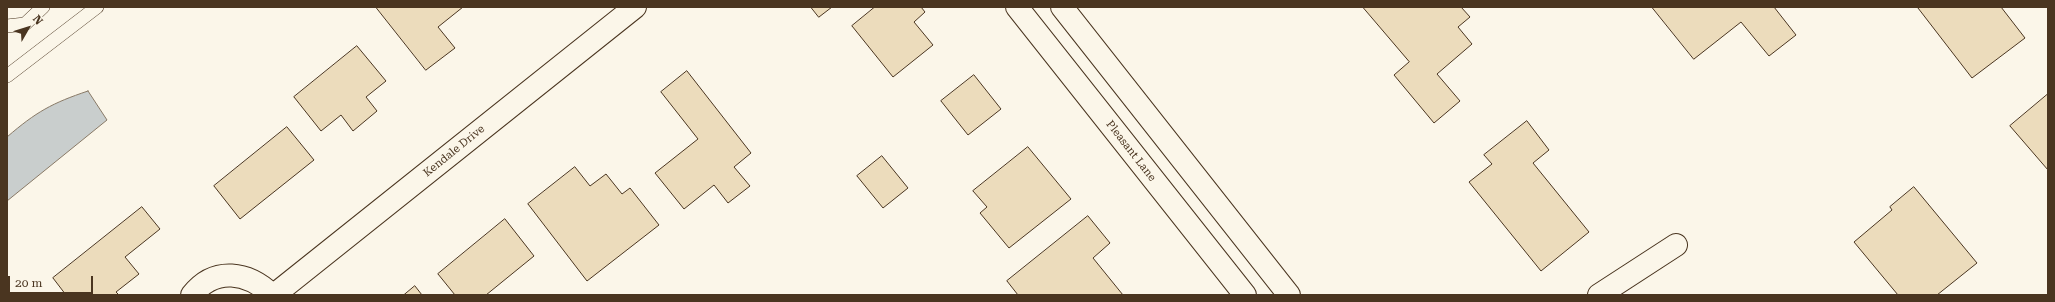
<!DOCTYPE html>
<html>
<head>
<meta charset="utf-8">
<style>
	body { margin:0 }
	#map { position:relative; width:2055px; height:302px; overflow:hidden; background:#fbf6e9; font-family:"Roboto Serif",serif }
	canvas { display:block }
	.frame { position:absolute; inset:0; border:8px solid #4a3520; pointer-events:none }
	.north { position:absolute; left:8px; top:8px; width:40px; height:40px; -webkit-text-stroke:3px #fbf6e9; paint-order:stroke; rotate:51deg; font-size:11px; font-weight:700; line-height:16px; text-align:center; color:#4a3520 }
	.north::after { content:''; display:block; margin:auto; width:14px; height:18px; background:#4a3520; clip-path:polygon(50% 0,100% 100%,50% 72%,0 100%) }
	.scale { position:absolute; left:8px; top:276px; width:85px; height:18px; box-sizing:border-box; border:2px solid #4a3520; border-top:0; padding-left:5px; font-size:12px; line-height:14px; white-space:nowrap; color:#4a3520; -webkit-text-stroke:3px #fbf6e9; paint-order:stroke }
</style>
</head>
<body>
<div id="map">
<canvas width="2055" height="302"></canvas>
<div class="frame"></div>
<div class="north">N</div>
<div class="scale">20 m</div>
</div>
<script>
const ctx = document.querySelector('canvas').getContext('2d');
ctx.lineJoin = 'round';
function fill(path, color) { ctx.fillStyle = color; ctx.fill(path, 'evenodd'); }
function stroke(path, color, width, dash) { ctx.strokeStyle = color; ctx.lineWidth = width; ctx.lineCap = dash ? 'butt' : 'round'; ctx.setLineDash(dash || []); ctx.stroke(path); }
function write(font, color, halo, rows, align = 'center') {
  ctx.font = font + ' "Roboto Serif",serif'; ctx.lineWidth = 3; ctx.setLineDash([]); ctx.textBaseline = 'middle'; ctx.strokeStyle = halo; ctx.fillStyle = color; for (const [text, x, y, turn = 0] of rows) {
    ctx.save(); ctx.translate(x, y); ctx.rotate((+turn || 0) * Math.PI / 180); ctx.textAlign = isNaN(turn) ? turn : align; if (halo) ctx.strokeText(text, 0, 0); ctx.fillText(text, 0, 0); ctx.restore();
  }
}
const water = new Path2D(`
	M88,91L107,120L7,201V137C36,112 52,103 88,91Z`);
const building = new Path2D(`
	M376,7H463L438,27L455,48L426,70Z
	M811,7H832L819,17Z
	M875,7H921L925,12L914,22L933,45L893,77L852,26Z
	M1363,7H1461L1470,17L1458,27L1472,44L1437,74L1460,101L1434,123L1394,75L1409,62Z
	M1652,7H1774L1796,35L1769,56L1741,22L1694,59Z
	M1920,7H2001L2025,38L1972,78L1918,8Z
	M357,46L386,81L366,97L377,111L353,131L341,115L321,131L294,97Z
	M687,71L751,153L734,167L750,186L728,203L714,185L684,209L655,173L698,139L661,92Z
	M974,75L1001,109L968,135L941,101Z
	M2048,94V170L2010,126Z
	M1527,121L1549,150L1533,163L1589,232L1541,271L1469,182L1492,164L1484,155Z
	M287,127L314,160L240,219L214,186Z
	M1028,147L1071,199L1009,248L980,213L987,207L973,191Z
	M882,156L908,188L883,208L857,176Z
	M575,167L590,186L606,174L622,194L630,188L659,225L587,281L528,204Z
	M1914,187L1977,263L1937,295H1898L1854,242L1892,210L1890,207Z
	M142,207L160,229L125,257L139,274L116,292L119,295H66L53,278Z
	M1088,216L1110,243L1093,258L1123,295H1018L1007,281Z
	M505,219L534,256L486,295H455L438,274Z
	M415,286L422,295H404Z`);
const lane = new Path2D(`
	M7,26L25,24L43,7
	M7,76L97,7`);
const street = new Path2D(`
	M1017,7L1245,295
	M1062,7L1289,295
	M192,295C215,266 248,272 272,295
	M274,295L635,7
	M1599,295L1676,245`);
const streetNames = [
	["Kendale Drive",454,151,-39],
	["Pleasant Lane",1131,151,52]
];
fill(water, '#c9cecd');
stroke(water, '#887966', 1);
fill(building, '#ecdcbc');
stroke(building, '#4a3520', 1);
stroke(lane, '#4a3520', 14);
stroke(street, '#4a3520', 24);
stroke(lane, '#fbf6e9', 13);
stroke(street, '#fbf6e9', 22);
write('11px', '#4a3520', '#fbf6e9', streetNames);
</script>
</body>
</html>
